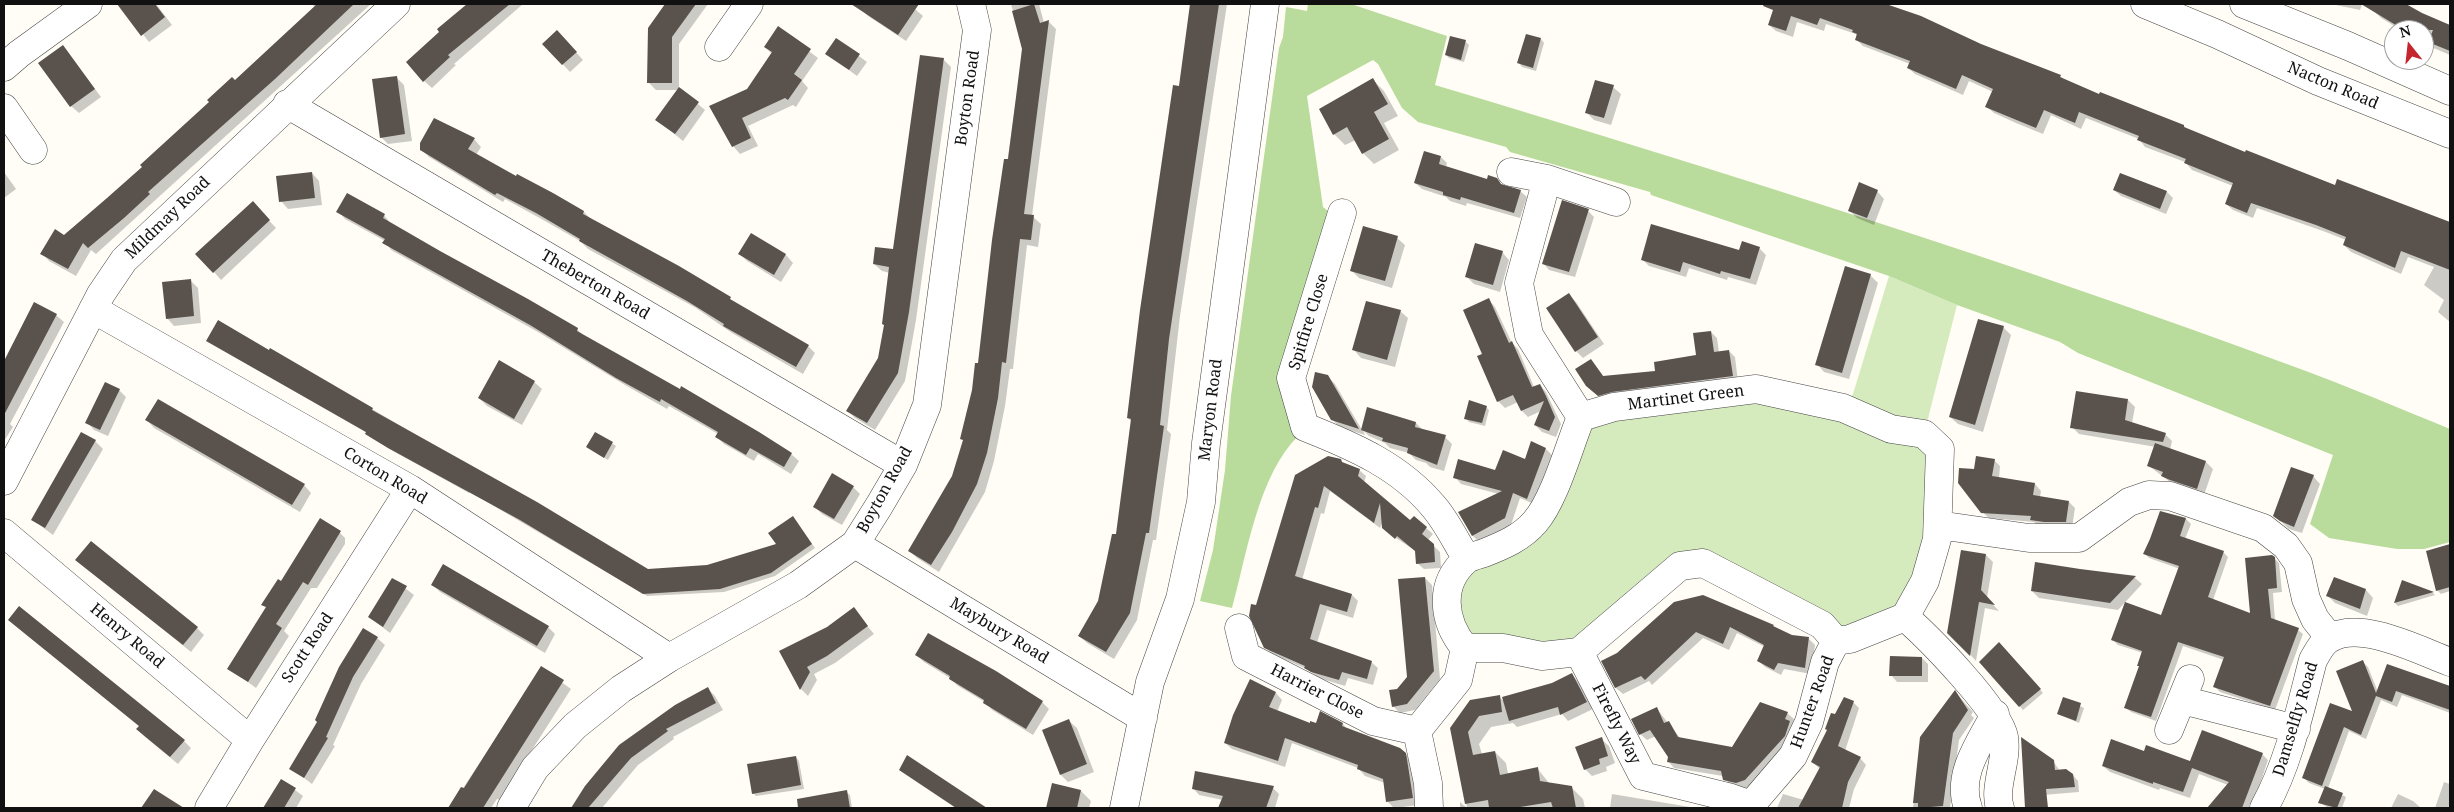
<!DOCTYPE html>
<html>
<head>
<meta charset="utf-8">
<style>
	body { margin:0 }
	#map { position:relative; width:2454px; height:812px; overflow:hidden; background:#fffdf5; font-family:"Noto Serif",serif }
	canvas { display:block }
	.frame { position:absolute; inset:0; border:5px solid #111; pointer-events:none }
	.north { position:absolute; left:2384px; top:20px; width:50px; height:50px; box-sizing:border-box; background:#fff; border:1px solid #a0a0a0; border-radius:50%; rotate:344deg; font-size:14px; font-weight:700; line-height:20px; text-align:center; color:#111 }
	.north::after { content:''; display:block; margin:auto; width:18px; height:22px; background:#c4262e; clip-path:polygon(50% 0,100% 100%,50% 72%,0 100%) }
</style>
</head>
<body>
<div id="map">
<canvas width="2454" height="812"></canvas>
<div class="frame"></div>
<div class="north">N</div>
</div>
<script>
const ctx = document.querySelector('canvas').getContext('2d');
ctx.lineJoin = 'round';
function fill(path, color) { ctx.fillStyle = color; ctx.fill(path, 'evenodd'); }
function stroke(path, color, width, dash) { ctx.strokeStyle = color; ctx.lineWidth = width; ctx.lineCap = dash ? 'butt' : 'round'; ctx.setLineDash(dash || []); ctx.stroke(path); }
function write(font, color, halo, rows, align = 'center') {
  ctx.font = font + ' "Noto Serif",serif'; ctx.lineWidth = 5; ctx.setLineDash([]); ctx.textBaseline = 'middle'; ctx.strokeStyle = halo; ctx.fillStyle = color; for (const [text, x, y, turn = 0] of rows) {
    ctx.save(); ctx.translate(x, y); ctx.rotate((+turn || 0) * Math.PI / 180); ctx.textAlign = isNaN(turn) ? turn : align; if (halo) ctx.strokeText(text, 0, 0); ctx.fillText(text, 0, 0); ctx.restore();
  }
}
const green = new Path2D(`
	M1889,276L1957,305L1924,434L1939,494L1905,617L1850,639L1703,563L1579,652L1465,648L1453,576L1513,541L1581,417L1756,389L1843,408L1853,394Z`);
const forest = new Path2D(`
	M1308,4H1351L1447,36L1435,85C1724,172 2012,262 2295,367C2347,386 2399,408 2450,429V542L2424,549H2397L2329,538L2310,524L2333,455L2078,353L2060,342L1957,305L1889,276L1651,195L1650,192L1510,152L1506,147L1418,122L1402,108L1378,64L1373,60L1307,96L1323,207L1328,211L1288,340L1284,377L1299,435C1258,475 1247,554 1232,608L1200,601L1213,550L1225,470L1231,396L1279,48L1283,37L1286,7L1307,11Z`);
const shadow = new Path2D(`
	M127,4H156L172,25L149,42L122,8Z
	M312,4H371L96,254L91,250L76,276L49,261L42,253L121,188L315,7Z
	M471,4H523L454,64L456,65L432,88L424,81L441,32L438,29Z
	M667,4H708L679,44V88L705,110L683,141L656,119L678,90H656L648,82L649,29Z
	M864,4H909L923,16L906,41L868,16L861,9Z
	M1011,4H1039L1044,23L1049,22L1056,29L1032,216L1041,224L1038,247L1027,245L1013,369H1010L1005,406L994,461L985,492L939,572L917,558L910,551L953,477L964,441L979,365L1023,49Z
	M1192,4H1227L1180,316L1167,430L1171,434L1156,540H1153L1137,620L1114,659L1087,643L1079,636L1099,602L1117,536L1132,422L1128,418Z
	M1772,4H1886L1981,45L2060,76L2064,80L2100,96L2184,126L2188,130L2336,187L2446,222L2450,224V322L2438,312L2444,300L2424,285L2434,267L2408,257L2401,274L2351,252L2344,245L2346,240L2323,231L2257,208L2253,218L2233,210L2226,204L2233,186L2192,170L2185,162L2145,147L2139,139L2086,118L2081,129L2051,115L2043,134L2016,123L1994,113L1987,107L1993,92L1969,81L1963,95L1938,84L1915,74L1908,68L1910,64L1863,46L1857,40L1856,34L1826,24L1824,31L1797,22L1793,37L1776,31L1769,25L1775,5Z
	M2331,4H2362L2360,10Z
	M2378,4H2404L2421,14L2450,26V55L2424,44V30H2401L2381,18L2374,11Z
	M778,28L818,58L802,81L808,88L796,107L793,105L748,126L758,146L740,154L733,146L748,90L772,54L765,47Z
	M564,39L583,60L570,72L544,44Z
	M836,39L867,62L857,76L827,54Z
	M1541,39L1544,43L1536,71L1522,67L1519,63Z
	M1466,42L1469,45L1464,62L1449,58L1446,55Z
	M63,46L101,97L79,113L71,106Z
	M944,60L951,67L916,320L905,381L875,430L855,418L848,411L879,359L885,326L883,324L890,273L882,271L874,264L894,251Z
	M396,77L404,85L412,141L388,144L381,137Z
	M1373,80L1384,91L1398,116L1384,123L1399,150L1374,164L1363,153L1356,140L1345,145L1334,134Z
	M1613,87L1621,94L1611,125L1594,120L1587,113Z
	M474,139L481,147L476,155L584,212L591,219L808,346L815,353L803,374L732,333L696,308L588,249L580,241L545,221L505,199L503,202L429,157L421,149Z
	M1441,157L1447,163L1446,167L1488,180L1496,179L1503,186L1520,191L1527,197L1520,218L1467,203L1466,206L1450,201L1446,197L1422,189L1415,183Z
	M4,172L16,189L4,198Z
	M312,173L319,181L322,205L288,209L281,201Z
	M2114,190L2167,192L2173,198L2166,214L2121,196Z
	M1877,191L1884,199L1874,225L1857,218L1849,210Z
	M260,211L276,228L221,280L214,272Z
	M338,211L384,215L391,224L577,329L584,336L791,454L799,461L791,474L758,454L754,461L724,444L717,437L718,434L669,406L667,409L625,385L538,332L391,250L385,241L345,219Z
	M1588,211L1594,217L1575,277L1549,270L1543,263Z
	M751,234L786,255L793,263L781,282L747,261L740,254Z
	M1397,238L1405,245L1392,288L1359,278L1351,270Z
	M1759,248L1766,255L1756,285L1728,277L1727,280L1689,268L1686,277L1649,266L1642,259L1740,252Z
	M1502,252L1509,260L1500,292L1474,284L1467,277Z
	M1870,275L1878,283L1849,379L1824,372L1817,364Z
	M190,280L198,288L201,323L174,326L167,318Z
	M1569,295L1576,302L1604,344L1583,358L1576,351Z
	M1489,300L1495,307L1512,343L1518,349L1534,387L1540,385L1546,392L1561,424L1556,437L1542,432L1535,425L1541,411L1528,417L1522,411L1518,402L1505,408L1498,401L1484,355Z
	M35,304L56,315L64,322L10,424L13,427L4,441V363Z
	M1400,311L1408,318L1395,367L1361,358L1354,350Z
	M1979,320L2004,328L2011,335L1983,432L1958,424L1950,417Z
	M1711,332L1717,338L1719,352L1729,351L1735,357L1738,382L1605,401L1594,392L1591,360L1605,378L1657,372L1698,356Z
	M208,341L372,409L647,570L707,566L778,545L793,517L815,548L775,576L724,592L647,596L470,492L469,493L393,451L370,437L367,433Z
	M1316,373L1327,376L1335,384L1362,430L1368,408L1416,423L1423,430L1445,437L1452,444L1444,471L1430,467L1426,463L1416,460L1409,453L1390,448L1385,443L1369,436L1363,430L1365,435L1339,427L1332,419L1313,387Z
	M534,382L542,389L522,425L487,406L479,398Z
	M119,390L126,397L108,436L94,430L87,422Z
	M2128,400L2135,407L2132,423L2165,434L2172,441L2170,450L2206,462L2213,469L2204,495L2170,482L2149,466L2156,447L2079,434L2072,427Z
	M1486,407L1489,410L1485,426L1469,422L1466,418Z
	M147,420L304,485L311,493L300,512L154,428Z
	M596,433L616,446L608,460L588,447Z
	M95,441L103,449L53,535L33,520Z
	M1546,449L1552,455L1534,504L1520,498L1511,525L1479,542L1473,536L1460,512L1499,494L1461,484L1455,477L1495,472L1526,460Z
	M1340,460L1344,464L1359,470L1366,476L1364,483L1410,522L1426,528L1433,534L1428,540L1440,552L1441,568L1424,569L1417,563V552L1390,534L1383,520L1380,528L1330,491L1324,514L1321,513L1302,580L1352,595L1358,601L1353,618L1327,610L1317,643L1371,662L1378,668L1373,685L1348,678L1345,686L1319,678L1307,669L1272,654L1265,647L1257,607L1296,475Z
	M1994,460L2000,466L1999,478L2035,484L2041,491L2040,497L2069,502L2075,508L2072,528L2038,526L2034,522L1989,518L1982,512L1975,470Z
	M2313,476L2320,484L2302,533L2289,529L2274,515Z
	M853,487L860,494L842,525L822,514L815,507Z
	M2161,513L2186,519L2191,524L2185,539L2223,552L2228,557L2213,600L2252,615L2274,558L2279,563L2282,592L2273,593L2275,621L2298,630L2303,634L2275,710L2220,692L2215,687L2224,660L2183,646L2156,721L2131,712L2126,708L2140,667L2143,653L2118,645L2113,640L2162,616L2180,569L2149,558L2144,553Z
	M337,530L345,538V544L317,588H311L284,631L289,636L256,688L229,668L267,608L263,604L281,582Z
	M2449,550L2450,591L2441,594L2437,590Z
	M1986,555L1993,562L1987,598L1999,611L1985,608L1976,661L1949,632Z
	M2036,564L2135,578L2142,584L2118,610L2039,598L2032,591Z
	M85,567L197,628L204,635L191,652Z
	M1425,578L1432,585L1440,679L1415,710L1400,713L1393,706L1397,690L1408,678Z
	M393,579L414,595L390,633L369,617Z
	M2403,582L2433,593L2435,595L2398,606L2395,603Z
	M433,585L548,627L555,634L545,653L440,592Z
	M2366,590L2373,598L2367,616L2335,603L2328,596Z
	M1675,603L1773,626L1791,636L1809,639L1815,645L1811,674L1784,669L1781,675L1765,667L1758,660L1765,647L1737,633L1729,650L1703,638L1652,685L1649,681L1623,694L1616,688L1603,662L1618,654Z
	M853,609L874,634L835,663L814,674L817,680L808,696L801,689L781,652L827,628Z
	M17,627L184,741L191,748L178,764L145,737L137,729L140,727Z
	M377,638L385,645L361,684L333,745L335,746L312,784L291,768Z
	M2002,647L2043,693L2023,710L1980,662Z
	M916,655L1042,702L1049,709L1033,735L992,710L985,702L958,686L950,678L924,662Z
	M1922,658L1928,664V682H1897L1891,675Z
	M2363,662L2368,667L2378,692L2414,674L2450,688V713L2402,695L2397,707L2381,700L2366,739L2349,731L2328,788L2346,797L2342,808H2329L2320,803L2325,789L2309,783L2304,778L2354,713Z
	M542,668L571,689L500,800L497,799L491,808H450Z
	M1572,675L1579,682L1593,709L1568,721L1562,714L1517,727L1513,723L1491,727L1479,744L1482,754L1495,752L1506,763L1508,774L1537,768L1549,783L1571,787L1583,799L1585,808H1460V802L1467,808L1452,728L1499,697L1505,702Z
	M1251,681L1276,693L1282,700L1277,712L1310,725L1343,724L1347,729L1405,754L1412,761L1419,805L1394,808L1388,802L1385,783L1365,776L1358,768L1292,743L1285,767L1232,749L1225,743Z
	M708,689L715,696L723,710L673,737L674,739L638,765L602,808H572L586,786Z
	M1955,692L1973,712L1971,715L1974,718L1959,740L1950,808H1913L1921,738Z
	M2063,698L2084,708L2079,723L2058,714Z
	M1853,702L1859,708L1845,751L1860,758L1866,765L1854,789L1849,808H1777L1783,794L1804,800L1820,769L1812,762L1836,715Z
	M1657,709L1681,739L1733,748L1787,713L1794,719L1792,725L1796,729L1791,743L1751,786L1743,789L1731,786L1723,776L1674,768L1668,761L1669,756L1656,736L1647,740L1640,734Z
	M1069,721L1077,728L1094,772L1068,782L1061,775Z
	M1601,739L1609,746L1615,763L1606,767L1607,771L1592,776L1585,769Z
	M2144,753L2191,763L2262,754L2268,760L2252,808H2209L2228,785L2199,774L2190,798L2160,788L2159,790L2110,772L2103,766Z
	M796,757L799,761L804,789L756,796L753,793Z
	M2053,761L2060,771L2073,775L2078,781L2079,792L2031,796L2046,808H2031L2030,795Z
	M282,780L303,796L296,808H265Z
	M2444,782L2450,784V808H2435Z
	M1053,785L1081,791L1091,801L1089,808H1047Z
	M1193,788H1273L1279,794L1275,808H1220L1223,800L1199,795Z
	M846,792L850,795L852,808H822L820,796Z
	M1612,794L1696,808H1610Z
	M2398,794L2413,801L2421,808H2391Z`);
const building = new Path2D(`
	M117,4H155L165,17L141,36Z
	M317,4H354L275,79L148,192L150,194L124,218L88,248L83,243L68,269L40,254L55,229L64,235L107,198L142,167L140,165L209,102L207,100L232,77L235,80Z
	M467,4H510L448,55L450,57L423,82L406,62L439,32L437,29Z
	M665,4H696L672,37V83H647L648,28Z
	M851,4H919L898,35Z
	M1034,4L1040,23L1049,20L1024,214L1034,215L1031,240L1020,239L1006,363L1002,362L998,398L987,453L977,484L952,532L931,565L908,551L952,476L963,440L960,439L972,390L975,363H978L992,240L1004,159H1008L1016,97L1022,49L1012,11Z
	M1190,4H1219L1169,339L1160,425L1164,426L1149,533H1146L1130,613L1106,652L1078,636L1098,601L1112,534H1116L1131,419L1127,418L1140,310L1173,85L1179,86Z
	M1764,4H1886L1921,16L1981,44L2061,75L2060,77L2099,94L2100,92L2184,125V127L2245,152L2246,150L2335,185L2337,179L2450,222V270L2401,251L2395,268L2343,245L2346,237L2316,225L2251,203L2247,213L2225,204L2233,183L2184,163L2186,159L2137,140L2139,136L2079,112L2075,123L2044,110L2036,128L1985,107L1993,89L1962,75L1956,89L1907,68L1910,61L1855,40L1857,34L1852,32L1853,30L1820,18L1817,25L1791,16L1786,31L1768,25L1773,10L1763,6Z
	M2361,4H2406L2422,13L2450,25V51L2428,42L2433,30H2404Z
	M778,26L811,49L794,74L802,80L788,100L785,98L742,118L751,138L732,147L709,106L747,89L772,52L764,47Z
	M557,30L577,52L562,65L542,44Z
	M1526,34L1541,38L1533,68L1517,63Z
	M1450,36L1466,40L1461,60L1445,55Z
	M836,38L860,54L849,70L825,54Z
	M63,45L95,89L70,107L38,63Z
	M920,55L944,58L909,312L898,373L867,423L846,411L878,358L884,325L882,324L889,267L873,264L875,247L893,249Z
	M397,76L405,134L380,138L372,79Z
	M1373,78L1388,104L1374,112L1389,139L1362,154L1347,127L1333,135L1319,109Z
	M1595,80L1614,85L1604,118L1585,113Z
	M679,87L699,102L675,134L655,120Z
	M434,118L475,138L468,149L516,176L517,174L553,193L584,211L583,214L679,266L731,297L730,299L809,345L796,367L723,326L724,324L687,301L579,241L580,239L536,213L497,193L495,195L420,150V143Z
	M1424,151L1441,156L1439,164L1487,179L1488,175L1497,178L1501,184L1521,190L1514,213L1461,197L1460,200L1443,195V192L1414,183Z
	M312,172L315,198L279,202L276,176Z
	M2120,173L2167,191L2160,209L2113,190Z
	M1859,182L1878,190L1867,218L1848,211Z
	M347,193L385,214L383,218L440,251L528,299L578,328L577,331L680,389L681,386L759,432L792,453L784,467L750,448L746,455L715,437L718,432L661,399L660,402L616,378L530,325L382,243L385,239L336,212Z
	M1562,200L1589,209L1569,272L1542,264Z
	M253,201L270,220L213,273L195,254Z
	M1651,224L1739,250L1742,241L1760,247L1750,279L1721,271L1720,274L1683,262L1680,272L1641,260Z
	M1363,226L1398,236L1385,281L1350,271Z
	M751,233L786,254L774,275L738,254Z
	M1475,243L1503,251L1493,285L1465,277Z
	M1845,266L1871,274L1842,373L1815,365Z
	M191,279L194,316L166,319L162,282Z
	M1569,293L1598,337L1575,352L1546,308Z
	M1489,298L1509,343L1512,341L1532,387L1540,384L1546,396L1555,417L1549,431L1534,425L1544,401L1521,411L1513,395L1497,402L1477,356L1482,354L1463,310Z
	M1366,301L1401,310L1387,360L1352,350Z
	M34,302L57,314L4,415V361Z
	M1978,319L2004,326L1975,425L1949,417Z
	M218,320L269,350L270,348L373,408L372,410L537,502L648,569L707,565L776,544L768,533L793,516L812,544L771,573L720,589L643,594L520,520L388,448L365,434L366,432L206,341Z
	M1711,331L1714,352L1729,350L1733,376L1612,392L1598,396L1586,386L1575,369L1591,359L1603,376L1655,371L1654,362L1696,355L1693,333Z
	M499,360L535,381L514,419L478,398Z
	M1315,372L1328,375L1359,429L1331,420L1312,387Z
	M105,382L120,389L100,430L85,423Z
	M2076,391L2128,399L2125,420L2166,433L2163,442L2070,428Z
	M158,399L305,484L292,505L145,420Z
	M1469,400L1487,406L1482,423L1464,419Z
	M1367,407L1416,422L1415,427L1446,435L1437,465L1407,453L1408,448L1382,441L1383,438L1361,430Z
	M81,432L96,440L45,528L31,520Z
	M595,432L613,442L604,458L586,447Z
	M1531,441L1546,448L1527,499L1513,493L1505,518L1472,536L1458,512L1502,491L1453,478L1458,459L1495,470L1503,450L1525,459Z
	M2155,443L2206,461L2197,489L2170,480L2161,476L2163,472L2147,466Z
	M1328,456L1341,459L1342,462L1360,469L1358,476L1410,520L1414,516L1427,527L1422,534L1434,544L1435,562L1416,564L1415,551L1397,536L1395,539L1382,528L1380,503L1374,523L1324,486L1318,508L1315,507L1295,576L1352,594L1347,612L1320,604L1310,639L1372,661L1367,679L1342,672L1339,680L1311,672L1304,668L1305,666L1264,648L1249,616L1251,604L1256,605L1295,475Z
	M1976,456L1995,459L1992,476L2035,483L2033,495L2069,501L2066,522H2044L2030,520L2031,516L1981,513L1958,483L1959,468L1974,469Z
	M2291,467L2314,475L2294,527L2280,521L2273,516Z
	M832,473L854,486L834,519L813,507Z
	M2160,511L2186,518L2180,536L2224,551L2208,597L2250,613L2245,558L2272,555L2275,557L2277,588L2268,589L2271,618L2299,628L2270,706L2213,687L2224,657L2178,642L2151,717L2124,708L2139,666H2137L2142,651L2111,640L2125,602L2161,615L2179,566L2143,554L2150,539Z
	M320,518L341,531L308,585L303,582L276,624L282,628L248,682L227,669L266,607L261,605L278,579L281,581Z
	M91,541L198,627L183,645L75,560Z
	M2450,544V587L2436,591L2426,551Z
	M1961,550L1986,554L1981,590L1995,605L1979,602L1970,656L1947,633Z
	M2035,562L2080,569L2136,576L2110,603L2031,591Z
	M443,564L549,626L537,646L431,585Z
	M1425,577L1434,671L1407,704L1392,707L1389,690L1397,689L1407,677L1398,579Z
	M2334,577L2366,589L2360,609L2326,596Z
	M392,578L407,586L383,627L368,617Z
	M2402,580L2434,592L2394,603Z
	M1703,595L1774,625L1773,626L1792,635L1809,637L1805,668L1778,663L1774,670L1757,661L1764,645L1730,627L1723,644L1696,632L1645,680L1641,676L1615,688L1601,661L1617,653L1674,602Z
	M19,606L185,740L170,757L136,729L139,726L8,620Z
	M854,607L868,626L827,656L807,667L810,672L800,690L779,651L827,627Z
	M363,628L378,637L353,677L326,737L328,738L304,778L289,769L317,722L315,720L339,667Z
	M928,633L996,671L1043,701L1026,729L983,703L984,700L949,679L950,676L915,655Z
	M1999,642L2041,689L2019,707L1979,662Z
	M1890,656L1922,657V676H1889Z
	M2363,660L2376,693L2387,664L2450,686V710L2396,691L2392,702L2376,696L2361,735L2344,727L2322,786L2302,778L2330,703L2352,711L2336,671Z
	M541,666L564,680L483,808H448L461,787L464,788Z
	M1572,673L1587,702L1560,715L1558,707L1509,721L1502,697L1552,683Z
	M1250,679L1276,692L1269,707L1310,723V721L1316,723L1320,711L1343,723L1342,726L1400,748L1406,753L1413,798L1386,802L1383,779L1357,769L1358,765L1285,738L1278,761L1224,743L1233,715Z
	M708,687L716,703L666,729L668,731L631,758L588,808H571L585,786L619,745L675,705Z
	M1955,690L1968,710L1953,733L1943,806L1918,808V803H1913L1920,737Z
	M1500,695L1502,712L1479,716L1468,732L1473,755L1495,751L1500,775L1538,767L1540,781L1572,786L1576,808H1553L1551,802L1514,808H1489L1488,800L1465,804L1450,728L1470,700Z
	M1844,697L1854,701L1838,746L1861,757L1848,782L1842,808H1798L1820,767L1811,762L1827,730L1825,729L1831,713L1835,714Z
	M2063,697L2081,703L2076,721L2057,714Z
	M1760,702L1788,712L1785,719L1790,721L1785,736L1745,780L1736,783L1723,780L1721,771L1667,762L1668,757L1650,730L1639,735L1631,719L1657,707L1664,723L1669,721L1678,737L1732,747Z
	M1069,719L1087,764L1060,775L1042,730Z
	M2202,730L2263,753L2242,808H2207L2229,782L2192,768L2183,792L2153,782V784L2102,766L2111,739L2144,751L2146,745L2190,761Z
	M1602,737L1608,756L1599,759L1600,764L1584,770L1575,747Z
	M2021,737L2054,760L2055,770L2066,769L2073,774L2075,787L2046,789L2048,808H2025Z
	M907,755L987,808H956L899,770Z
	M796,756L801,785L752,794L747,764Z
	M1195,771L1274,786L1266,808H1218L1223,796L1192,789Z
	M281,779L296,788L284,808H263Z
	M1052,783L1081,790L1077,808H1046Z
	M2325,786L2343,793L2337,808L2318,803Z
	M154,789L184,808H141Z
	M847,790L850,808H798L797,799Z`);
const minor = new Path2D(`
	M2145,4L2217,34L2318,81L2450,134
	M2244,4L2348,46L2450,91
	M719,47L749,4
	M4,67L19,54L88,4
	M287,104L903,465
	M4,108L33,150
	M1511,172L1547,179L1616,202
	M1547,179L1519,283L1529,335L1581,417
	M1342,213L1291,378L1305,427C1353,446 1400,466 1434,507C1447,522 1456,542 1467,559
	M93,309L410,489L669,658
	M1756,389L1843,408L1891,429L1924,434L1940,449L1937,539L1925,581L1905,617L1850,639L1836,641L1822,625L1703,563L1680,566L1579,652L1542,656L1503,648H1465C1443,622 1438,584 1466,560C1471,556 1478,555 1484,553C1504,545 1521,538 1535,522C1555,499 1569,446 1581,417L1614,407Z
	M4,481L101,294L124,260L396,4
	M1938,525L2029,538H2079L2129,502L2149,495L2170,496L2263,528L2286,546L2298,563L2306,599L2315,619L2330,638
	M4,533L250,740
	M855,544L1143,718
	M1905,617C1928,637 1999,709 2004,737C2008,761 1993,787 2000,808
	M1239,628L1246,656L1373,721L1417,731
	M1579,652L1643,776L1728,797L1751,805
	M2182,700L2296,729
	M2169,730L2190,679
	M209,808L250,740L410,489
	M511,808L535,768L575,726L621,689L669,658L798,585L855,544L879,506L903,465L927,405L977,30L971,4
	M1124,808L1150,682L1180,599L1201,502L1206,443L1265,4
	M1429,808L1428,783L1417,731L1458,680L1465,648
	M1752,808L1751,805L1793,756L1809,722L1825,662L1836,641
	M1968,808C1956,774 1980,744 1995,714
	M2264,808C2289,763 2300,710 2313,660C2318,652 2321,644 2329,639C2360,619 2420,651 2450,662`);
const streetNames = [
	["Nacton Road",2333,86,23],
	["Boyton Road",968,98,-82],
	["Mildmay Road",168,218,-44],
	["Theberton Road",595,285,30],
	["Spitfire Close",1309,322,-73],
	["Martinet Green",1686,398,-7],
	["Maryon Road",1211,410,-83],
	["Corton Road",385,476,31],
	["Boyton Road",885,490,-61],
	["Maybury Road",999,631,31],
	["Henry Road",127,636,40],
	["Scott Road",308,648,-57],
	["Harrier Close",1317,692,27],
	["Hunter Road",1813,702,-70],
	["Damselfly Road",2296,719,-73],
	["Firefly Way",1616,724,63]
];
fill(green, '#d5ebbd');
fill(forest, '#b9dc9c');
fill(shadow, '#0003');
fill(building, '#5a524d');
stroke(minor, '#444', 29);
stroke(minor, '#fff', 28);
write('16px', '#111', '#fff', streetNames);
</script>
</body>
</html>
